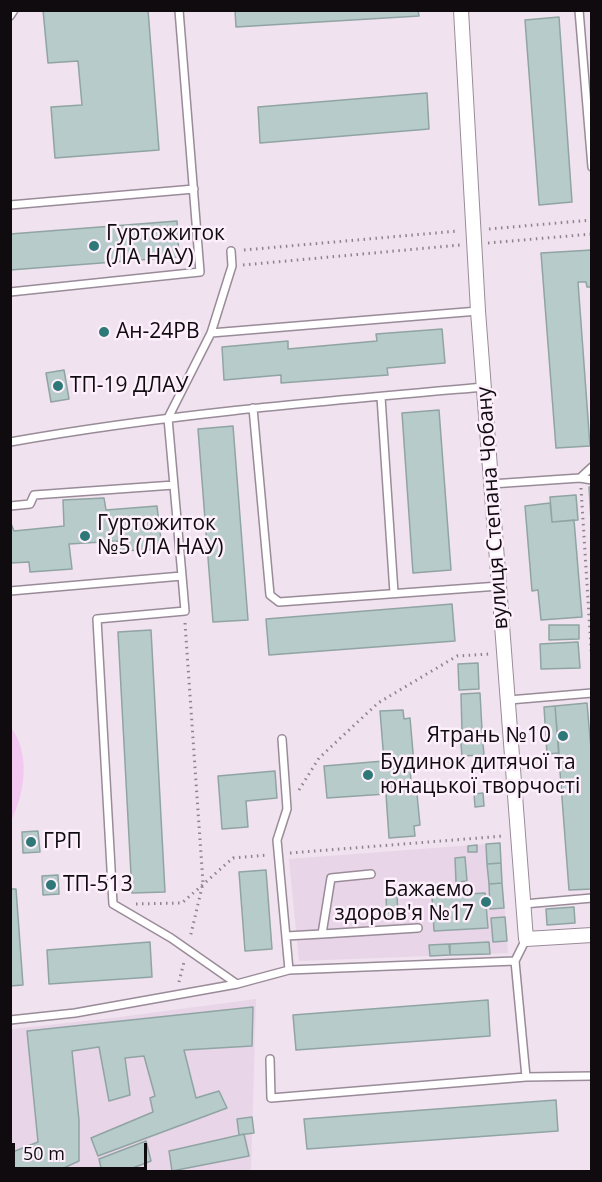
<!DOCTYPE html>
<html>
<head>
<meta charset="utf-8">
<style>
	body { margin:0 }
	#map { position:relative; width:602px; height:1182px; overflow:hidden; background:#f0e2ee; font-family:"Open Sans",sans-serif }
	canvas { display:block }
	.frame { position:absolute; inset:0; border:12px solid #0f0b0f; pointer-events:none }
	.scale { position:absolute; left:12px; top:1143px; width:135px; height:27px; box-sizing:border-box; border:3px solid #0f0b0f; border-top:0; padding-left:8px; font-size:18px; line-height:21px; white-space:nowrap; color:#0f0b0f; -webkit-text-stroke:4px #fdeffc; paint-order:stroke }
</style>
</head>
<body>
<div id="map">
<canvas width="602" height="1182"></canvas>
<div class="frame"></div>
<div class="scale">50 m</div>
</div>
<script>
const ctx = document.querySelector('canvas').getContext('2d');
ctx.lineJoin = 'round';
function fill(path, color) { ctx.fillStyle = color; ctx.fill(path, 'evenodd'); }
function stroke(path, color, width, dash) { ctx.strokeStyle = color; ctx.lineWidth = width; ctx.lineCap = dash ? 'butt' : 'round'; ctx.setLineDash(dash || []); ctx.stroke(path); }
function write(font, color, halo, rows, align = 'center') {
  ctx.font = font + ' "Open Sans",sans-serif'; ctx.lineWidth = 5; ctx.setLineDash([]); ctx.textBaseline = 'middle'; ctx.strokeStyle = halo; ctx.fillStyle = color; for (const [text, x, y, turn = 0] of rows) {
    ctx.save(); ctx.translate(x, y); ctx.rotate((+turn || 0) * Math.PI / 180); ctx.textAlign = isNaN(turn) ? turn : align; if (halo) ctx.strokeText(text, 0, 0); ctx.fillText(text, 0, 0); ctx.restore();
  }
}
const built = new Path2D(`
	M500,843L508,953L299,961L289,859Z
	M256,999L251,1171L11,1172V1029L113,1018Z`);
const green = new Path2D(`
	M10,726C31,753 25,792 11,821Z`);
const building = new Path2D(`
	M43,10H148L159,150L55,158L51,107L82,105L78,61L48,63Z
	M235,10H418L419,16L236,27Z
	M559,17L572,202L539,205L525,20Z
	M427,93L429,129L260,143L258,107Z
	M177,221L179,257L10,270V234Z
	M592,250V287H587L586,282H578L590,446L556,448L541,253Z
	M442,329L445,363L387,368L388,375L281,383V375L224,380L222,347L288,341V349L377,341L376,334Z
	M64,370L69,399L51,402L46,373Z
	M439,410L451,570L413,573L402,413Z
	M233,426L248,620L213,622L198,429Z
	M589,487H592V521H591Z
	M576,495L578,520L552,522L550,497Z
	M104,498L106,510L157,506L162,549L121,551L119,541L69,544L72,569L30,572L29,562L10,563V521L14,531L64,526L63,500Z
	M550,503L552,522L574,520L582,617L541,620L538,590L532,591L525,506Z
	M452,604L455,641L269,655L266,619Z
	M549,625H579V639L549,640Z
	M151,630L165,892L132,893L118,632Z
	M578,642L580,668L541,669L540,644Z
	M478,663L479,689L459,690L458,664Z
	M480,693L482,730L462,731L461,694Z
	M587,703L592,761V889L569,890L555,706Z
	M555,706L559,753L547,754L544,707Z
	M403,710L404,719L410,718L414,764H410L411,784H416L420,825L414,826L415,836L389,838L386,794L327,798L324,766L384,761L380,711Z
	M482,732L484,755L462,756L460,733Z
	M275,771L277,798L246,801L248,827L222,829L218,776Z
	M483,793L484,806L475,807L474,794Z
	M38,831L40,852L23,853L22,832Z
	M500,843L501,863L487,864L486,844Z
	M477,845V852H468V846Z
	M465,857L467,881L456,882L455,858Z
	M501,863L502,883L489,884L487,864Z
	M266,870L272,949L245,951L239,872Z
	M58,875L59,894L43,895L42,876Z
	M502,883L504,908L490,909L489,884Z
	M10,889H16L23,985L10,986Z
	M485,893L488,928L434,931L432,896Z
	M386,896H397L398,916L387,917Z
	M574,907L575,923L547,925L546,909Z
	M505,917L507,941L493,942L491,918Z
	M150,942L152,977L49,984L47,950Z
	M489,942L490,954L450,955V944Z
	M449,944L450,955L430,956L429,945Z
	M488,1000L490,1036L296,1050L293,1015Z
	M253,1007L252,1046L184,1050L196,1098L219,1091L227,1108L98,1156L91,1138L153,1112L150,1098L155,1096L144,1056L125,1058L130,1095L109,1101L99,1047L72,1051L79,1120V1161L55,1172H10V1153L38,1142L27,1031Z
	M556,1100L558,1131L307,1149L304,1119Z
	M252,1117L254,1133L239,1135L237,1119Z
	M244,1134L249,1156L172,1171L169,1151Z
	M146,1141L151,1161L122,1172H102L99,1159Z`);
const path = new Path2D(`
	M489,229L592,220
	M488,243L592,234
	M244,250L458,231
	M243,265L460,245
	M581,488L592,664
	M185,623L203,883L190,938
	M299,790L319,758L378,703L457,656L489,654
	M290,853L504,836
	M136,904L182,903L233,858L268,855
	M179,982L184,962`);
const service = new Path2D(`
	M579,10L592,167
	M10,16L14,10
	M10,205L194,189
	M10,292L200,272L179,10
	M211,333L478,311
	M381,397L394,593
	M253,408L270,595L279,602L499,586
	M10,442C167,414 325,401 484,387
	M580,478L592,467
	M491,484L580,478L592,480
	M10,506L30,504L34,495L174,485
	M182,576L185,611L97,619L113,904L171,938L237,984
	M10,591L182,576L168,418L211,333L232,266L231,251
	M509,700L592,693
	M282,739L287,809L277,840L289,970
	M524,904L592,898
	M322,934L418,928
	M286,936L322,934L331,878L371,874
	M10,1020L75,1013L237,984L289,970L515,961L526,939
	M270,1059L271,1098L526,1077L515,961
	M526,1077L592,1076`);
const minor = new Path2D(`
	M461,10L478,311L526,939L592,935`);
const markers = [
	[94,246,6,"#2e7877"],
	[104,332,6,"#2e7877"],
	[58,386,6,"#2e7877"],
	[85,536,6,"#2e7877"],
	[563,736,6,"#2e7877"],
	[368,775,6,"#2e7877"],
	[31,842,6,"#2e7877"],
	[51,885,6,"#2e7877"],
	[486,902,6,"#2e7877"]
];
const poiNames = [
	["Гуртожиток",106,234],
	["(ЛА НАУ)",106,258],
	["Ан-24РВ",116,332],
	["ТП-19 ДЛАУ",70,386],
	["Гуртожиток",97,524],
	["№5 (ЛА НАУ)",97,548],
	["Ятрань №10",551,736,"right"],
	["Будинок дитячої та",380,763],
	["юнацької творчості",380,787],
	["ГРП",43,842],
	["ТП-513",63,885],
	["Бажаємо",474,890,"right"],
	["здоров'я №17",474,914,"right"]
];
const streetNames = [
	["вулиця Степана Чобану",493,508,-94]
];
fill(built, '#e8d5e7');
fill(green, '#f3c8f0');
fill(building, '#b6cbca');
stroke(building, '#90a4a4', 1.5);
stroke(service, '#998c98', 10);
stroke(minor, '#998c98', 16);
stroke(path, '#8e848d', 3, [1.5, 4.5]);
stroke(service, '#fff', 7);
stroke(minor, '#fff', 14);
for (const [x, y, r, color] of markers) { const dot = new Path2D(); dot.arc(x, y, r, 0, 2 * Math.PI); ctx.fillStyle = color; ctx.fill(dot); stroke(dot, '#fdeffc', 2); }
write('21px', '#0f0b0f', '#fdeffc', poiNames, 'left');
write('21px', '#0f0b0f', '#fdeffc', streetNames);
</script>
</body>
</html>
